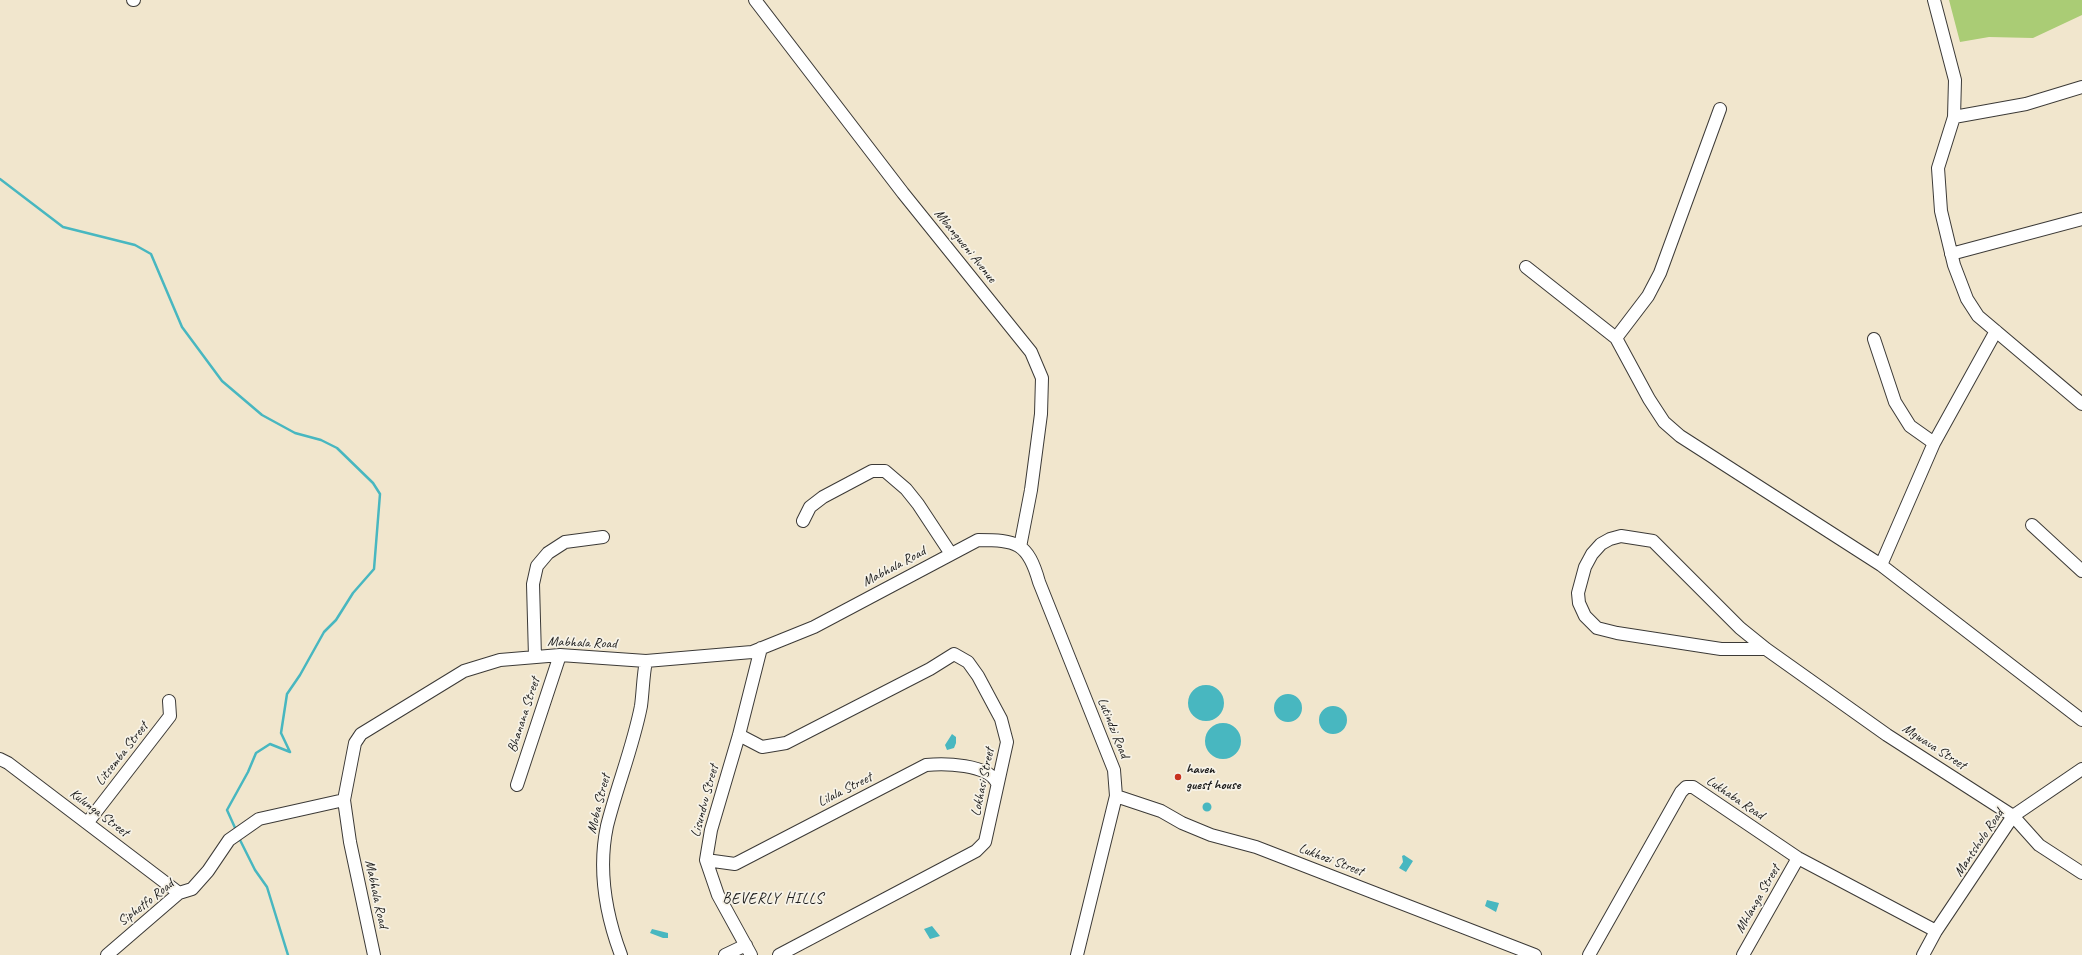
<!DOCTYPE html>
<html>
<head>
<meta charset="utf-8">
<style>
	body { margin:0 }
	canvas { display:block; background:#f1e6cd }
</style>
</head>
<body>
<canvas width="2082" height="955"></canvas>
<script>
const ctx = document.querySelector('canvas').getContext('2d');
ctx.lineJoin = 'round';
function fill(path, color) { ctx.fillStyle = color; ctx.fill(path, 'evenodd'); }
function stroke(path, color, width, dash) { ctx.strokeStyle = color; ctx.lineWidth = width; ctx.lineCap = dash ? 'butt' : 'round'; ctx.setLineDash(dash || []); ctx.stroke(path); }
function write(font, color, halo, rows, align = 'center') {
  ctx.font = font + ' Caveat,sans-serif'; ctx.lineWidth = 3.5; ctx.setLineDash([]); ctx.textBaseline = 'middle'; ctx.strokeStyle = halo; ctx.fillStyle = color; for (const [text, x, y, turn = 0] of rows) {
    ctx.save(); ctx.translate(x, y); ctx.rotate((+turn || 0) * Math.PI / 180); ctx.textAlign = isNaN(turn) ? turn : align; if (halo) ctx.strokeText(text, 0, 0); ctx.fillText(text, 0, 0); ctx.restore();
  }
}
const green = new Path2D(`
	M1949,0H2082V15L2033,38L1989,37L1960,42Z`);
const water = new Path2D(`
	M1188 703a18 18 0 1 1 36 0a18 18 0 1 1-36 0Z
	M1274 708a14 14 0 1 1 28 0a14 14 0 1 1-28 0Z
	M1319 720a14 14 0 1 1 28 0a14 14 0 1 1-28 0Z
	M1205 741a18 18 0 1 1 36 0a18 18 0 1 1-36 0Z
	M952,734L956,737V743L954,748L947,750L945,745Z
	M1202.5 807a4.5 4.5 0 1 1 9 0a4.5 4.5 0 1 1-9 0Z
	M1404,855L1413,861L1406,872L1399,868L1403,862L1402,856Z
	M1487,900L1499,903L1496,912L1485,906Z
	M932,926L940,936L930,939L924,929Z
	M652,929L668,933V938H663L650,933Z`);
const stream = new Path2D(`
	M0,179L63,227L135,245L151,254L182,327L222,381L262,415L295,433L321,440L337,448L373,483L380,494L374,569L353,593L336,620L324,632L300,675L287,694L281,733L290,752L270,744L256,753L248,772L227,810L236,830
	M239,838L255,870L267,887L288,955`);
const minor = new Path2D(`
	M133,0H134
	M755,0L903,193L1031,352L1042,378L1041,414L1031,490L1020,547
	M1934,0L1955,80L1954,117L1938,168L1941,211L1954,265L1967,299L1978,316L2082,404
	M1954,117L2026,104L2082,87
	M1951,254L2082,219
	M1526,267L1616,338L1649,399L1664,422L1680,436L1881,565L2082,720
	M1616,338L1648,296L1660,273L1720,109
	M1874,339L1895,402L1910,426L1934,443
	M803,521L810,507L823,497L872,471H885L906,489L918,504L951,554
	M2032,525L2082,571
	M1881,565L1934,443L1996,331
	M1766,649H1721L1617,633L1597,628L1585,616L1579,603L1578,593L1585,567L1592,554L1601,544L1610,539L1621,536L1653,541L1740,628L1766,649L1887,735L2013,816L2039,845L2082,873
	M535,657L533,584L537,566L548,553L565,542L603,537
	M739,735L762,747L786,743L930,669L954,654L968,662L978,676L1001,719L1007,742L985,842L976,851L779,955
	M0,759L8,763L179,893
	M517,785L560,655
	M1116,796L1161,811L1182,823L1211,835L1256,847L1535,955
	M88,822L170,716L169,701
	M706,860L735,864L926,765C944,763 988,764 997,783
	M107,955L179,893L192,889L208,871L229,840L259,819L344,800
	M374,955L350,842L344,800L355,743L361,734L464,671L500,660L560,655L646,661L752,652L814,627L978,540C1016,540 1028,542 1039,582L1114,770L1116,796L1077,955
	M621,955C606,915 598,869 607,826C617,786 633,747 641,706C643,691 643,676 646,661
	M725,955L746,945
	M751,955L718,895L706,860L711,830L739,735L761,648
	M1589,955L1681,792L1686,787H1693L1798,858L1936,931
	M1743,955L1798,858
	M1923,955L1936,931L2013,816L2082,769`);
const markers = [
	[1178,777,4,"#c8321e"]
];
const streetNames = [
	["Mbangweni Avenue",965,246,51],
	["Mabhala Road",894,567,-28],
	["Mabhala Road",582,643,2],
	["Bhanana Street",524,715,-72],
	["Lutindzi Road",1113,728,68],
	["Mgwava Street",1934,747,33],
	["Litsemba Street",122,754,-52],
	["Lokhasi Street",983,782,-78],
	["Lilala Street",845,790,-27],
	["Lukhaba Road",1735,798,34],
	["Lisundvu Street",705,801,-75],
	["Moba Street",599,804,-76],
	["Kulunga Street",99,813,37],
	["Mantsholo Road",1979,843,-56],
	["Lukhozi Street",1331,860,21],
	["Mabhala Road",376,894,78],
	["Mhlanga Street",1758,899,-60],
	["Siphetfo Road",146,903,-38]
];
const poiNames = [
	["haven",1186,769],
	["guest house",1186,785]
];
const neighbourhoodNames = [
	["BEVERLY HILLS",773,899]
];
fill(green, '#aacc75');
fill(water, '#48b7c0');
stroke(stream, '#48b7c0', 2.5);
stroke(minor, '#3c3a37', 14);
stroke(minor, '#fff', 12);
for (const [x, y, r, color] of markers) { const dot = new Path2D(); dot.arc(x, y, r, 0, 2 * Math.PI); ctx.fillStyle = color; ctx.fill(dot); stroke(dot, '#f7f3e8', 1.5); }
write('14px', '#1c1c1c', '#f7f3e8', streetNames);
write('bold 14px', '#1c1c1c', '#f7f3e8', poiNames, 'left');
ctx.letterSpacing = '1px';
write('15px', '#1c1c1c', '#f7f3e8', neighbourhoodNames);
ctx.letterSpacing = '0px';
</script>
</body>
</html>
